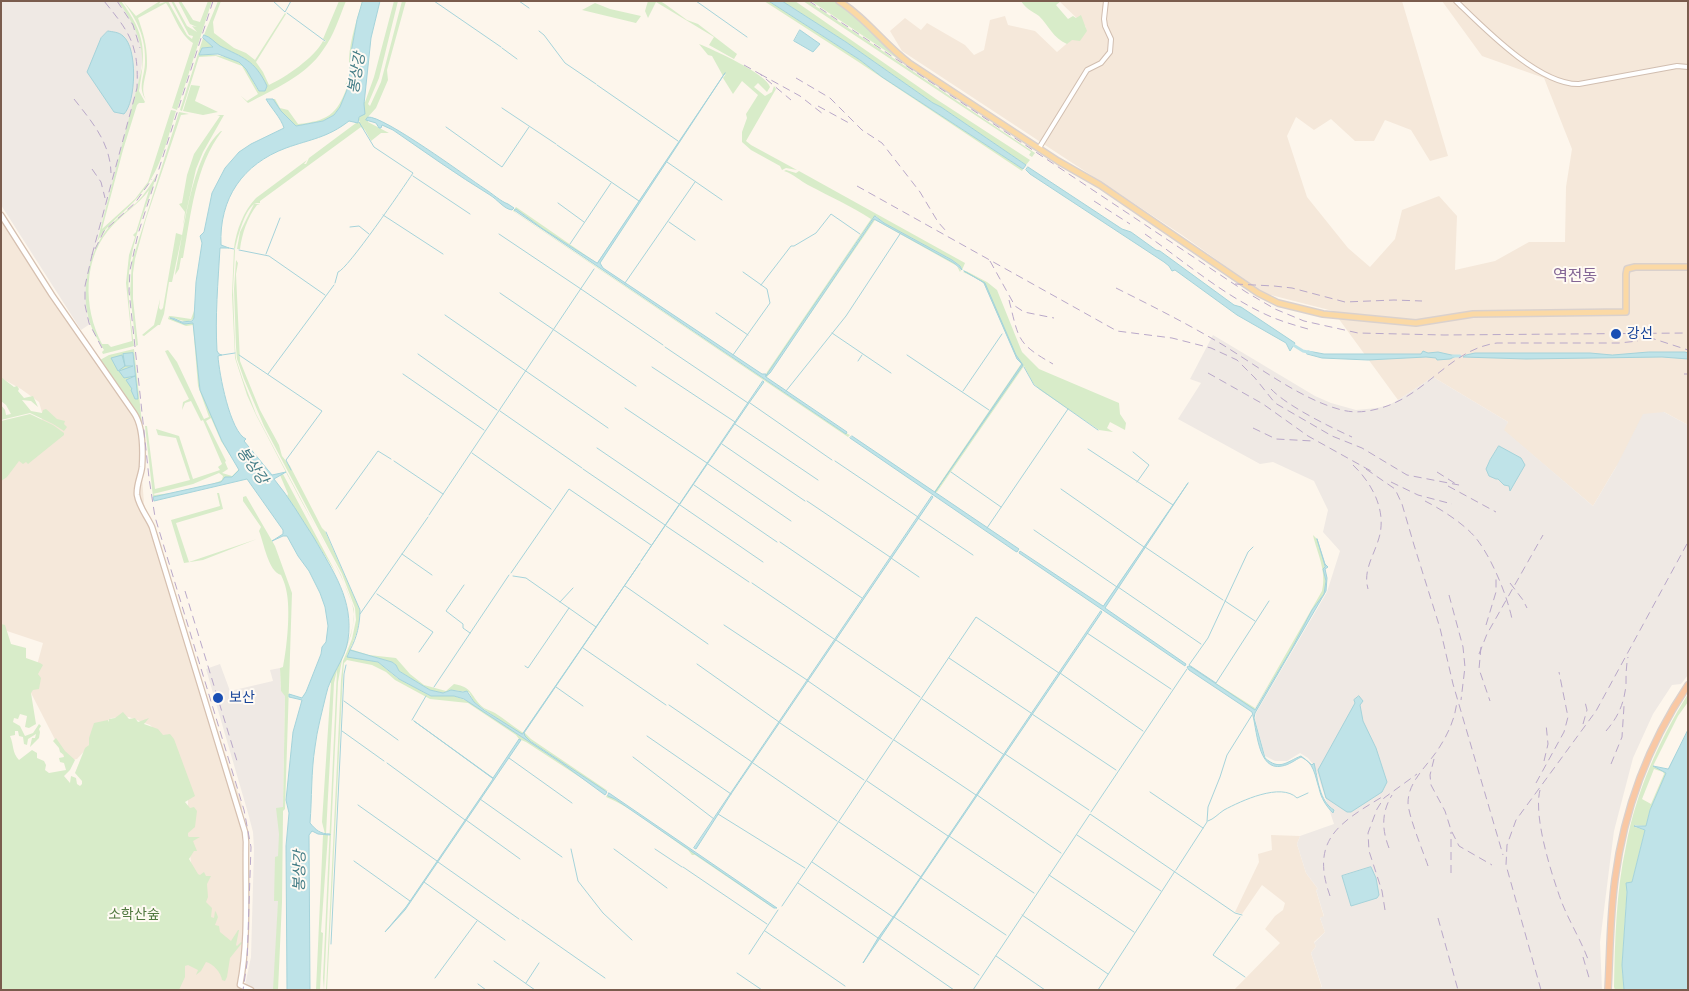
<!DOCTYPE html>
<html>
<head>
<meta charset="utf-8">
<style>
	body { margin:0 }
	#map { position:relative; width:1689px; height:991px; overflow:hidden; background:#fdf6ec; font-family:"PT Sans",sans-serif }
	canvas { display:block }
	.frame { position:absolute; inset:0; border:2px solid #7a5c4d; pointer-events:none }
</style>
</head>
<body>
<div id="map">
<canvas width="1689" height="991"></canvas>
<div class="frame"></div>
</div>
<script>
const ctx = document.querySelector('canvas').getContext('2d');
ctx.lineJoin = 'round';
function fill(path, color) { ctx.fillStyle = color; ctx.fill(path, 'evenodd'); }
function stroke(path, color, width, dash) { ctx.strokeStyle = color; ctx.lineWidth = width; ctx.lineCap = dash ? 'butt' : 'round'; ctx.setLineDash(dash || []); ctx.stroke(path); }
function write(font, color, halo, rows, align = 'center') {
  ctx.font = font + ' "PT Sans","Noto Sans KR",sans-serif'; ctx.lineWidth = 4; ctx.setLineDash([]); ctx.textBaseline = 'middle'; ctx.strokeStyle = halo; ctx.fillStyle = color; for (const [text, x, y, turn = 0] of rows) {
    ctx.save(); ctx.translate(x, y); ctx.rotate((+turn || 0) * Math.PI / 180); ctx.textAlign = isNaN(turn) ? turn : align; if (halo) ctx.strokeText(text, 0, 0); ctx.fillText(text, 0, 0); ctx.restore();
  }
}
const residential = new Path2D(`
	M1059,1H1402L1448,156L1430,161L1411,130L1385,120L1374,141H1355L1331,119L1314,130L1296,117L1287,136L1307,197L1348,248L1370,267L1395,239L1402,210L1439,196L1457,216L1455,270L1495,261L1529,242H1565L1566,187L1572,149L1544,78L1482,56L1442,1H1688V425L1664,412L1616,467L1593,506L1503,430L1508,422L1433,377L1398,400L1333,311L1263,293L1182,235L902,51L890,31L905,18L921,30L927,23L965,45L974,55L984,50L990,20L1005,16L1008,25L1035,31L1057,52L1086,27Z
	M1,217L138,423L144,504L242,805L244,959L242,990H166L195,892L188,840V790L165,740L150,725L129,717L111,718L98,729L88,747L77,759L66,761L30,691L43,643L1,629V471L37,433L43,416L39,402L21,389L1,378Z
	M1271,835L1300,836L1297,844L1306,873L1318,889L1316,890L1324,917L1320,918L1325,932L1314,942L1316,946L1311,953L1322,988L1317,990H1234L1280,943L1265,929L1275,916L1283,910L1285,903L1262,885L1242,914L1235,912L1259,862L1258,854L1272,850Z`);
const industrial = new Path2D(`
	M1,1H119L131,17L138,33L142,53V63L139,84L89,270L86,295L87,314L90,324L81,330L1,205Z
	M1213,335L1315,396L1331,403L1356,410L1377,408L1389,405L1398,400L1433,377L1508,422L1504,430L1593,506L1616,467L1643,414L1664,412L1688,425V675L1681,684L1672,685L1653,714L1633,758L1614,831L1611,854L1600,942L1602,990H1317L1322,987L1311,953L1316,946L1314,943L1325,932L1320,918L1324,916L1316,890L1318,889L1306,873L1297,844L1300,836L1334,824L1315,767L1308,758L1300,753L1287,761H1275L1265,756L1255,719L1256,713L1327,592L1340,551L1323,532L1328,510L1314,481L1273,462L1260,464L1178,419L1201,383L1190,379Z
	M220,664L230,691L273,681L270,670L280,668L281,691L285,695L283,807L274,990H244L251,957L254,849L253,832L248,813L206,669Z`);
const green = new Path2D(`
	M118,1H121C146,34 146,52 139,91L145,102L144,103H139L137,105L123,150L102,229L135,199L148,182L171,110L176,111C167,141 160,172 139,196C125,213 107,223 97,242L142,68C144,42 133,22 118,1Z
	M123,1L136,16L160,1H161L159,4L168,1L187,35L192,39L193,36L189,35L171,1L174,2L187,26L197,32L192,26L197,27L190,24L178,1H181L193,20L200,22L208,1H212L177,110L172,108L193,43C179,34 175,16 166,3L138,18C143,32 147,45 147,61C148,75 139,87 146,100C137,87 145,76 145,62C146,38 137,20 123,1Z
	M218,1H221L213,22L214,33L234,48L246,53L255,60L285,13L286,14L256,62L263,72L269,85C286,77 314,58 323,41L325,42L326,41L323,39L339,1H346C339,18 334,35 323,50C306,76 274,89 248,103L241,96L247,101L258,94L242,66L216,56L199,57L182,111L180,110L203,38L213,47L202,48L200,55C213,54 235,56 245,67C251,74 253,84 259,91L265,90L266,86C255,60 243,58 220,46C214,43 210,37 204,35Z
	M362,1H363L357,20L351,53L349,85L340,107L334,115L323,121L296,126L280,111L273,99H275L280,108L288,110L298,124C327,121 337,115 347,87L345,85C351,78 349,68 349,59C350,39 357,20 362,1Z
	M394,1H398L379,78L368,104L370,106L381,82L402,1H406L387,70L388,80L376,108L368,117V122L389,133H381L371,141L365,130L361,127L260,201V203H254L260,205H257C247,218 242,234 240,249H237L240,232L254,204C244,212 238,236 235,249L234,248C236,231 244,210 256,198L307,160L304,164H306L309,158L356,123L360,122L358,119L364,111V102H365L374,77Z
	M648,1H660L665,4L687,20L698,24L737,54L734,59L709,45L714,37L656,2L648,18L645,11Z
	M764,1H769L860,60L882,77L1023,169L1022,171L857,61Z
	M782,1H795L936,99L1030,160L1026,165L941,107L933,103L846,42Z
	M803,1H808L1035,153L1032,157L1029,155L1031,152Z
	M811,1H836L847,8L883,43L1037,149L1036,151Z
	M1021,1H1061L1056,5L1068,19L1073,16L1076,18L1081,15L1087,31L1080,41L1072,40L1067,44C1053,38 1049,26 1039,16C1032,11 1026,9 1021,1Z
	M595,3L610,9L641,16L636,23L582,10Z
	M699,44C714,50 767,74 770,87L767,92L758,83L754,87L765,96L772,92L774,86L776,89L746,141L751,145L797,170L786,168L782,170L780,166L751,150L742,142V132L747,118L746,114L758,95L742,81L733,94L723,78L726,74L723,76L712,56L708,55Z
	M191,85L200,86L195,101L218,112L203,115L183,111Z
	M179,112L189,114L181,115L146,219L135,259L133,273V299L138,345L136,346L130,293L132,261Z
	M217,115H224L203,152L196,169L183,226L185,212L179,204L182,203L187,175L194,154L220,116Z
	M221,131H222C195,166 191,215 183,258H181L179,269L175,275C183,238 191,155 221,131Z
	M786,170L796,173L799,171L965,263L962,270L960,266L952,260L884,223L876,216L864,231L767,375L770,373L874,219L954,263L961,270L960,272L957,266L875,220L767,377L765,376L767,372L871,219C851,206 829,196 808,185C800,181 794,174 784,171Z
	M157,174C147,206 132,239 129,273C127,297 131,322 134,346L103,354L102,352L104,350C99,342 93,332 90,323C80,293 88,252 108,228C116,218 128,211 137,202C145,194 151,184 157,174ZM149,190L136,232L133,235L135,237L129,255L126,283L132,341L111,347L108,344H102C83,308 82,257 113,225C124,213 139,204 149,190Z
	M516,207L597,263L543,229L516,209L514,210L515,212L840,430L850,435L848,437L513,211Z
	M176,233L182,235L172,282H169L164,314L160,325H158L144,336L142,335L154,325L160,299L159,308L161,310L163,308Z
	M234,249L235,250L233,289L235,347L236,359L243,380L256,414L341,575L354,609V619L351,635L342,660L338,682L324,990L323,978L337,670L334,683L326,834H325L322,822L331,683L329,682C340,661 353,639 354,614C354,592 309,516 297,493C283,467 270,441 256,415L247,395L235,358L232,295Z
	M236,260L238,263L236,274L240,361L260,410L279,445L282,456L290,466L322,528L325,531L360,610C360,624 356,637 350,649L369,655L396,658L410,674L424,685L446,691L454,684C474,687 470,697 484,708C487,710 492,711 495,713C505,719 512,726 522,732L525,733L531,739L608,791L603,790L485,710L474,702L469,692L451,690L443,693L430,690L399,671L396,665L392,662L350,650L347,656L378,662L397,678L431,696H454L468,701L560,762L598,789L526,742L519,739L516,735L468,703L430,699L395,680L386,672L372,665L347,660L344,663L343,674L327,990H326L341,680L343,661L352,639L356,620L355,608L342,574L264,426L244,379L237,359L236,347L234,289Z
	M966,271L987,282L997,290L1022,352L1039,369L1119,403L1120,414L1126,423L1125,430L1110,422L1107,428L1113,432L1099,430L1040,390L1033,383L1024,366L937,492H934L1021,364L1016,357L984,284L980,280L963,272Z
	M194,311V318C187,325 179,319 171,317L183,324L193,323L195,329L200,390L204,396L222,441L239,470L232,477H226L221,482L153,497L145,426H147L155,489L190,480L176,438L158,435L156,429L179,436L193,479L220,470L218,467L222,464L203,420L201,421L191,401L185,403L182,410L183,402L189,399L165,351L168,350L177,362L204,419L209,417L198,386L193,325L186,326L168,319L169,316H171L191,319ZM211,418L221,441L238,468V470L232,476L222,473L228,469L225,462L226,461L206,421ZM219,473L223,476L222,480C206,488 174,493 155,495L153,494L193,484Z
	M134,349L142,423H141L138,415L100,360L109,355Z
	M1,377L14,387L17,386L19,389L18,391L24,398L33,396L38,407L31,401L22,400L31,411L42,413L43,410L46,409L57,419L65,421L64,424L67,427L64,431L53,424L30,413L1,420V405L5,410L6,415L11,414L6,405L1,401Z
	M30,414L53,425L64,433V435L28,464L26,462L23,464L19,461L7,477L1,481V421Z
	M283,474L284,476L336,573L287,496L288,494L280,475Z
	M217,493H219L223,509L176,523L189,562L257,539L203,560L184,563L171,520L220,506Z
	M246,496L275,546L292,593L285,809L283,811L282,902L278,990H273L278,901H274L275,857L278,856L279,834L276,808L283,807L285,696L281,691L280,668L283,667C287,647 291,609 286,589C285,584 283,579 281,575C268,571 264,543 259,531L261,527L243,501V497Z
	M1313,535L1317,539L1325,567L1323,569L1326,581L1324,594L1312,610L1291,650L1254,710L1189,666L1255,708L1322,591C1327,571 1317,553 1313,535Z
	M1,624L5,625L11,644L26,648V658L40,663L43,665L38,674L41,678L39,689L33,690L31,693L36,724L29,728L25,727L27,716L20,714L18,719L14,718L13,722L20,726L25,736L33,733L39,724L41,726L39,729L40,732L39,738L30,747L32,738H35L36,734L28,739L27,745L24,744L23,737L19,736L18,731H15V735L10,736C14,745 12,753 19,760L32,750L37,753V758L44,761L46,765L45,770L49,773L66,770L64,763L60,762L59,758L64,757V755L60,752L59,748L53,741L56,738L65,751L75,760L70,770L64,776L70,783L71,776L76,778L77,784L80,786L82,784V781L75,773L85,748L89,745V738L94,723L108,720L109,722V719L115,718L123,712L129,719L135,718L138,722L149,718L144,724L158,729L163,735L170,734L174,739L195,796L185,802L190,808L194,807L197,811L195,827L188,833V836L189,837H200L193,841L197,851H194L189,859L198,874L200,875L204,872L206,876H211L207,884L208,897L206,902L212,908L211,917L214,918L215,911L216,912L218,917L215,925L219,926L220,932L231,941L238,930H239L236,945L237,946L241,942L242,943L230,958L227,977L225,981L222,980C221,973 214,964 206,962L201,971L196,975L198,970L188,965L185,966V977L179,990H1Z
	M1688,694V702L1678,716L1653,766L1666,773L1650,810L1646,826L1635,825V827L1645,830L1632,882L1627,889L1622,965L1624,990H1615L1614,987C1615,940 1616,892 1626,846C1636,792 1659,740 1688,694ZM1654,769L1663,772L1664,774L1651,804L1642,799Z
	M607,795L615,799L760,897L776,910L695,855H692L688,850C663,833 633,808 606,797Z
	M325,834L328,835L321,932L323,933L320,990H316L323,835Z`);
const water = new Path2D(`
	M363,1H380L371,38L364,104L365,114L359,117L358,123L349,121C327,138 311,139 286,148C243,164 219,198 221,245L229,248H220C218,283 215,316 217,351L219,354L222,355L218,356C219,373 230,432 246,439L244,441L272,475L286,472L274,479C289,497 301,518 314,538C333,571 354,600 348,640C345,660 330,675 326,695C322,712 317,730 315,747C311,772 312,798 310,823C316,830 320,834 330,834V835L318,834L312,831L309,835L310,990H287L286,846L289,813L286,800L293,732L302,700L289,697V694L302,698L306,692L321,654L322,647L326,642L328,626L325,607L320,593L309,571L298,556L287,536H283L272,541L283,534V530L247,479L154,501L153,497L221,482L225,477H232L239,470L222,441L200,390L193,323L184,324L170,318H173L182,322L192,321L194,318L196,282L202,243L200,236L204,232L212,193L225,168L239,152L251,144L284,128C281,118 271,108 266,99H273L281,111L296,126L323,121L334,115L340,107L349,85L351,53L357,20Z
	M769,1H782L846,42L933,103L941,107L1026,165L1023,169L882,77L860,60Z
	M800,30L820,44L813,52L794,41Z
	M108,31C113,32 119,32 123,36C138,48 136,102 124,114L114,112L87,72L101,38Z
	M204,35C211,37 214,42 220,46C243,58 254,59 267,86L265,91H259L246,69L239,62L218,54L199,55L202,48L213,47L203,38Z
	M725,73L600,263L603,268L762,374H766V377L847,432L846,434L514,210L516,209L543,229L597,263Z
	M368,117C383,115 467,177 485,189C493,194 500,201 508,204L514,208L512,210C504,209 498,200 490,195C457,175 425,152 393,130L382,125L381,128H379L376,123L366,120Z
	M1028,167L1122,229L1131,232L1156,250L1160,251L1234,305L1241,307L1295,343L1290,351L1286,343L1237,315L1175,270L1172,271L1169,266L1164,262L1030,174L1026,170Z
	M875,216L884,223L952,260L960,266L962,270L954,263L874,219L770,373L766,376Z
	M964,271L985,283L1016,355L1023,365L935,492L1022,364L1017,359L984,283Z
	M1308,351L1324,354H1421L1423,351L1428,353L1438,352L1456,356L1450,359L1437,360L1436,358L1426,357L1368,360L1322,358L1307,354Z
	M1649,352H1685L1688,353V359L1662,357L1526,359L1463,357L1466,355L1475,353H1590L1612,355Z
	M133,353L138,399H135L131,390L132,389L126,380L135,376L124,378L119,371L133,366H125L118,371L111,358L122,355L125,366L123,354Z
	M763,381L764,382L749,403L641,561Z
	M852,436L1019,549L1017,552L1015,551L850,438Z
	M1499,446L1521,458L1525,465L1510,491L1509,486L1504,485L1498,479H1496L1489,476L1486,469L1490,460Z
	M1188,483L1105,608L1186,664L1185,666L1019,553L1020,551L1103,606Z
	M932,496L933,497L731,794L696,849L694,848Z
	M1317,539L1325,564L1328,567L1325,569L1327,578L1326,591L1255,713L1254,718L1265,758C1280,771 1286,762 1301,756L1312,765L1314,763C1318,779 1319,801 1334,810L1333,813C1326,806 1321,798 1319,788C1315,776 1314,762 1301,757C1295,760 1289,765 1282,766C1257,772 1257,727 1252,712L1189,670L1187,667L1189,666L1194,669L1255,710L1291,650L1312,610L1324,594L1326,581L1323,569L1325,567Z
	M640,563L524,733L525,736L530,741L607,792L605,795L560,762L464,699L454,696H431L399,679L378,662L347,657L350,650L392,662L396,665L399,671L430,690L443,693L451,690L463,692L467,691L474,702L484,710L522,734Z
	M1101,611L1102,612L863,963L878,938L901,906Z
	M1359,696L1363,701L1360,705L1363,721L1376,748L1387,782L1382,792L1351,812H1347L1326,798L1318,770L1355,703L1354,700Z
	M414,721L493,778L519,739L521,740L405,910L385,932L406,907L493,779Z
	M1688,730V990H1624L1622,965L1627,892L1626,883L1632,882L1645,830L1634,826H1646L1650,810L1666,773L1653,766L1668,769Z
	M609,793L777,908H774L615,799L608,796Z
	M1371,867L1376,878L1379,895L1377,898L1351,906L1342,876Z`);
const stream = new Path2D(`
	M273,1L285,12L291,1
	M434,1L501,47
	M519,1L529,8
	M696,1L747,37
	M287,13L325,41
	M539,31L544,35L565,63L596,84
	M502,48L517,59
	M597,85L678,141
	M502,108L556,144
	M446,127L502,167L529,127
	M557,145L639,201
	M667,162L722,200
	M413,176L470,214
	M558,203L584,222
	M383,215L443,254
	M669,222L695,240
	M350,227L359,226L369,234
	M499,234L581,289
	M570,244L611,183
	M229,248L234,249
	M239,250L269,256L325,295
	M266,254L280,218
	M335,283L338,272C347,270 403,188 413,173L374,147L359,122
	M625,283L695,182
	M761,285L791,246H794L816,233L831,214L860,234
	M581,289L663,345
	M500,293L636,386
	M716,313L748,335
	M445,315L608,428
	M832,333L891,373
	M665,347L748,403
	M418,354L497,410
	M222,355L235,353
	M239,355L322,411L286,460L291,470
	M733,355L770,303L767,289L743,272
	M907,355L989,410
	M858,361L862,355
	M652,367L735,422
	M1024,367L1034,385L1098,430
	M268,374L334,285
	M403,374L484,430
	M786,391L846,316L900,234
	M963,391L1002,334
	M750,403L832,460
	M625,408L707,463
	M500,411L582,468
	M735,424L818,480
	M722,444L805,501
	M597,448L679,504
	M1088,449L1173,505
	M1133,452L1149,465L1137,482
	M472,453L551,509
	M394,461L443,494
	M835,461L918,517
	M708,464L791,521
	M583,469L665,525
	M951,472L1001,507
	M694,485L777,542
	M1061,489L1144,547
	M807,501L890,557
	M680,505L763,562
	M336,509L378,451L391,459
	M429,515L594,269
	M918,518L973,555
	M666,526L749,582
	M987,528L1068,409
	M1034,530L1117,587
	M326,532L360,610C360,623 357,638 350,650
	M780,542L862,598
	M1145,547L1223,600
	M1253,547L1248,552L1208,638L1189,665L1216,683L1269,601
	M402,554L432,575
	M891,558L919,577
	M511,573L569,489L651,545
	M513,576L526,578L596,627
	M752,583L834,639
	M464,585L446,611L463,624V628L470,633
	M625,586L708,644
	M1118,587L1201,644
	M377,594L433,632L419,652
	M1225,601L1255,621
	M560,602L573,588
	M360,614L428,517
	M724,625L807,680
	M1087,633L1171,689
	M836,640L920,697
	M583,648L666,705
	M949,658L1031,713
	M697,664L779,722
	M525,666L528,668L569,608
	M1060,673L1143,731
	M808,681L892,739
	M434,687L509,575
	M556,687L583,706
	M922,699L1003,754
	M344,701L398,740
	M669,705L752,762
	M1032,714L1116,770
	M412,720L426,696
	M780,723L864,780
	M342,731L384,761
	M647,736L731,794
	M894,740L976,795
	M1005,754L1089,810
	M633,757L714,819
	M509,758L572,803
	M387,763L465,820
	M753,763L837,821
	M867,781L948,836
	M1150,792L1203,828
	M977,795L1061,853
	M480,799L562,857
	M358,805L437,861
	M1091,812L1187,669
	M718,814L805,868
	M466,820L520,859
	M1208,821C1214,819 1218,814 1224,810C1241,801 1281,782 1297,798L1308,793
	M839,822L921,877
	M1077,835L1161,891
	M949,836L1034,893
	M571,849L578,881L603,913L632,940
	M614,849L667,888
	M655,849L682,867
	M354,861L410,901
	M438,862L519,919
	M812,862L893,917
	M683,867L767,924
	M1176,870L1207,822L1208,807L1220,777L1227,755L1252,715
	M1049,875L1134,932
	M921,878L1006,935
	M424,882L505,940
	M798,883L878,938
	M782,906L976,617L1059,673
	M1022,915L1108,974
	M894,917L979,975
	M1240,917L1213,955L1245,977
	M522,920L605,978
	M765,931L845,986
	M879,938L954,990
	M331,944L344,674L346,665
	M749,954L778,910
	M996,956L1045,990
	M494,961L535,990
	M737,973L762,990
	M435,978L477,921
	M526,983L539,963
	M478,984L486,990
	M973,990L1090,814L1235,913L1242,915
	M1098,990L1175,871`);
const canal = new Path2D(`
	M1290,343L1303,351L1312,353
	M1453,356H1460`);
const tertiary = new Path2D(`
	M1456,1C1484,28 1539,85 1579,84L1677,66L1688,67
	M1039,148L1087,70L1101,63L1110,52L1111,39L1105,26L1104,19L1106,1`);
const secondary = new Path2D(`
	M1,215L52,295L134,413C143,426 143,451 142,467C141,476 136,485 137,495C139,507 147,516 152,527L245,832L246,842C245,889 249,939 240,985L251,990`);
const primary = new Path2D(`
	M839,1C865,17 884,44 909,63L1058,161L1100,185L1258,293L1278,303L1323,314L1416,323L1473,314L1626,312V274L1627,269L1635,267H1688`);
const trunk = new Path2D(`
	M1608,990C1610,953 1610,916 1615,879C1624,810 1649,743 1688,685`);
const rail = new Path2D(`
	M117,1L133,25L140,48
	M213,1L138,234L130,270L129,291L149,478L155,517L244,810L251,847L247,963L243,990
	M809,1L1246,292L1275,309L1304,321L1358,333L1444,335L1688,333
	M744,65L760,74L791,100
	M760,74L800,96L823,114
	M796,78L830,98L862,130L882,143L920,192L938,222L946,231
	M74,99C92,122 110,142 111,173
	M818,106L849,123
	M92,169L101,182L105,198
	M857,186L1117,331L1172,338L1211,348L1237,360L1255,378L1275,403L1332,436L1362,448L1407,475L1459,485
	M1094,201L1130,224
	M1145,234C1185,262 1223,295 1267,315C1280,321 1294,325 1308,329
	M92,255L137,88C139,45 130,33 104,1
	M990,261L1015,306L1024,312L1054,318
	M1235,284L1274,286L1292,288L1345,302L1394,300L1422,301
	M1116,288C1152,306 1188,324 1223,345C1257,366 1304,401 1342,410C1357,414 1373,411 1387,406C1429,391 1452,349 1497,343H1619L1638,341
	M1009,300C1019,339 1016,343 1053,364
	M1648,337L1688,350
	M102,348L89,323L85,305V286L92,255L104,231L135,203L152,179
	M1208,373L1263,404L1308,436L1371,471
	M1684,374H1688
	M1271,389C1287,406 1330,427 1352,437
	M1253,428L1276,439L1313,441
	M1353,465C1373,484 1388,513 1378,541C1373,557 1363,571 1368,589
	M1366,469L1395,489L1402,504L1414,545L1440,628L1453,684L1503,855
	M1437,472L1456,484
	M1391,482L1418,495L1452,504
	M1448,486L1496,512
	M1425,501C1441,509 1464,524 1475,537C1491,556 1507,595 1512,619
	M1510,583L1523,600L1527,608
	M185,591L237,761
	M1449,595L1463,647L1465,667L1461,700
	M1486,625L1496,592V579
	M1481,647L1479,669L1490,701
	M1479,654L1487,634L1543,535
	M1583,724L1587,710L1585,702
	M1606,731C1618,717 1624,704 1626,685C1626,675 1626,666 1628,657
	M1434,759L1430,775L1431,785L1445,811L1451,830L1459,846L1492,865
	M1544,761L1548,744L1546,724
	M1611,764L1622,737L1624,706
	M1536,783L1564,732L1568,717L1559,672
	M1540,790C1533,817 1552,876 1562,903C1570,923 1582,942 1589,962
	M1389,848C1382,830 1381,813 1392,795
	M1428,866C1423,851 1409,818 1408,803C1408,782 1426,767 1437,751C1447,736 1455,720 1457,701
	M1451,873V832
	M1330,896C1310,840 1339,823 1382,797
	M1385,910L1382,891L1369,851L1368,833L1377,809L1384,798L1417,774
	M1438,918L1458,990
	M1583,957L1590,981
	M1541,990L1506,865L1507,845L1516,820L1596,711L1688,542`);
const markers = [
	[1616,334,6,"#1a4fb4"],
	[218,698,6,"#1a4fb4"]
];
const transitNames = [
	["강선",1627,334],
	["보산",229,698]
];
const parkNames = [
	["소학산숲",134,915]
];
const waterNames = [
	["봉상강",357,73,-80],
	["봉상강",252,466,55],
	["봉상강",300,871,-89]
];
const quarterNames = [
	["역전동",1575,276]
];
fill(residential, '#f5e8da');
fill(industrial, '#efe9e4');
fill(green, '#d8ecc9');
fill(water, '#bfe3e8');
stroke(water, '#a5d3da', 1);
stroke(stream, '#a5d3da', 1);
stroke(canal, '#bfe3e8', 3);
stroke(tertiary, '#d1beb0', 6);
stroke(secondary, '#d6c0b0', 7);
stroke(primary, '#dad1cd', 8);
stroke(trunk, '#dad1cd', 8);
stroke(tertiary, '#fff', 4);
stroke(secondary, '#fff', 4.5);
stroke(primary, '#fbd9a5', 5);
stroke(trunk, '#f9c8a4', 5.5);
stroke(rail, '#b9a8c9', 1, [8, 5]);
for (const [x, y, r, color] of markers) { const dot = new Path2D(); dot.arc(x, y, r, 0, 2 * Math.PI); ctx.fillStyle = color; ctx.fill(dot); stroke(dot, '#fffaf3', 2); }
write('14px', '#164399', '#fffaf3', transitNames, 'left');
write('14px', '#537a41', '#fffaf3', parkNames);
write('italic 15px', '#437c86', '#fffaf3', waterNames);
write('16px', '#846695', '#fffaf3', quarterNames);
</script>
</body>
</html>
